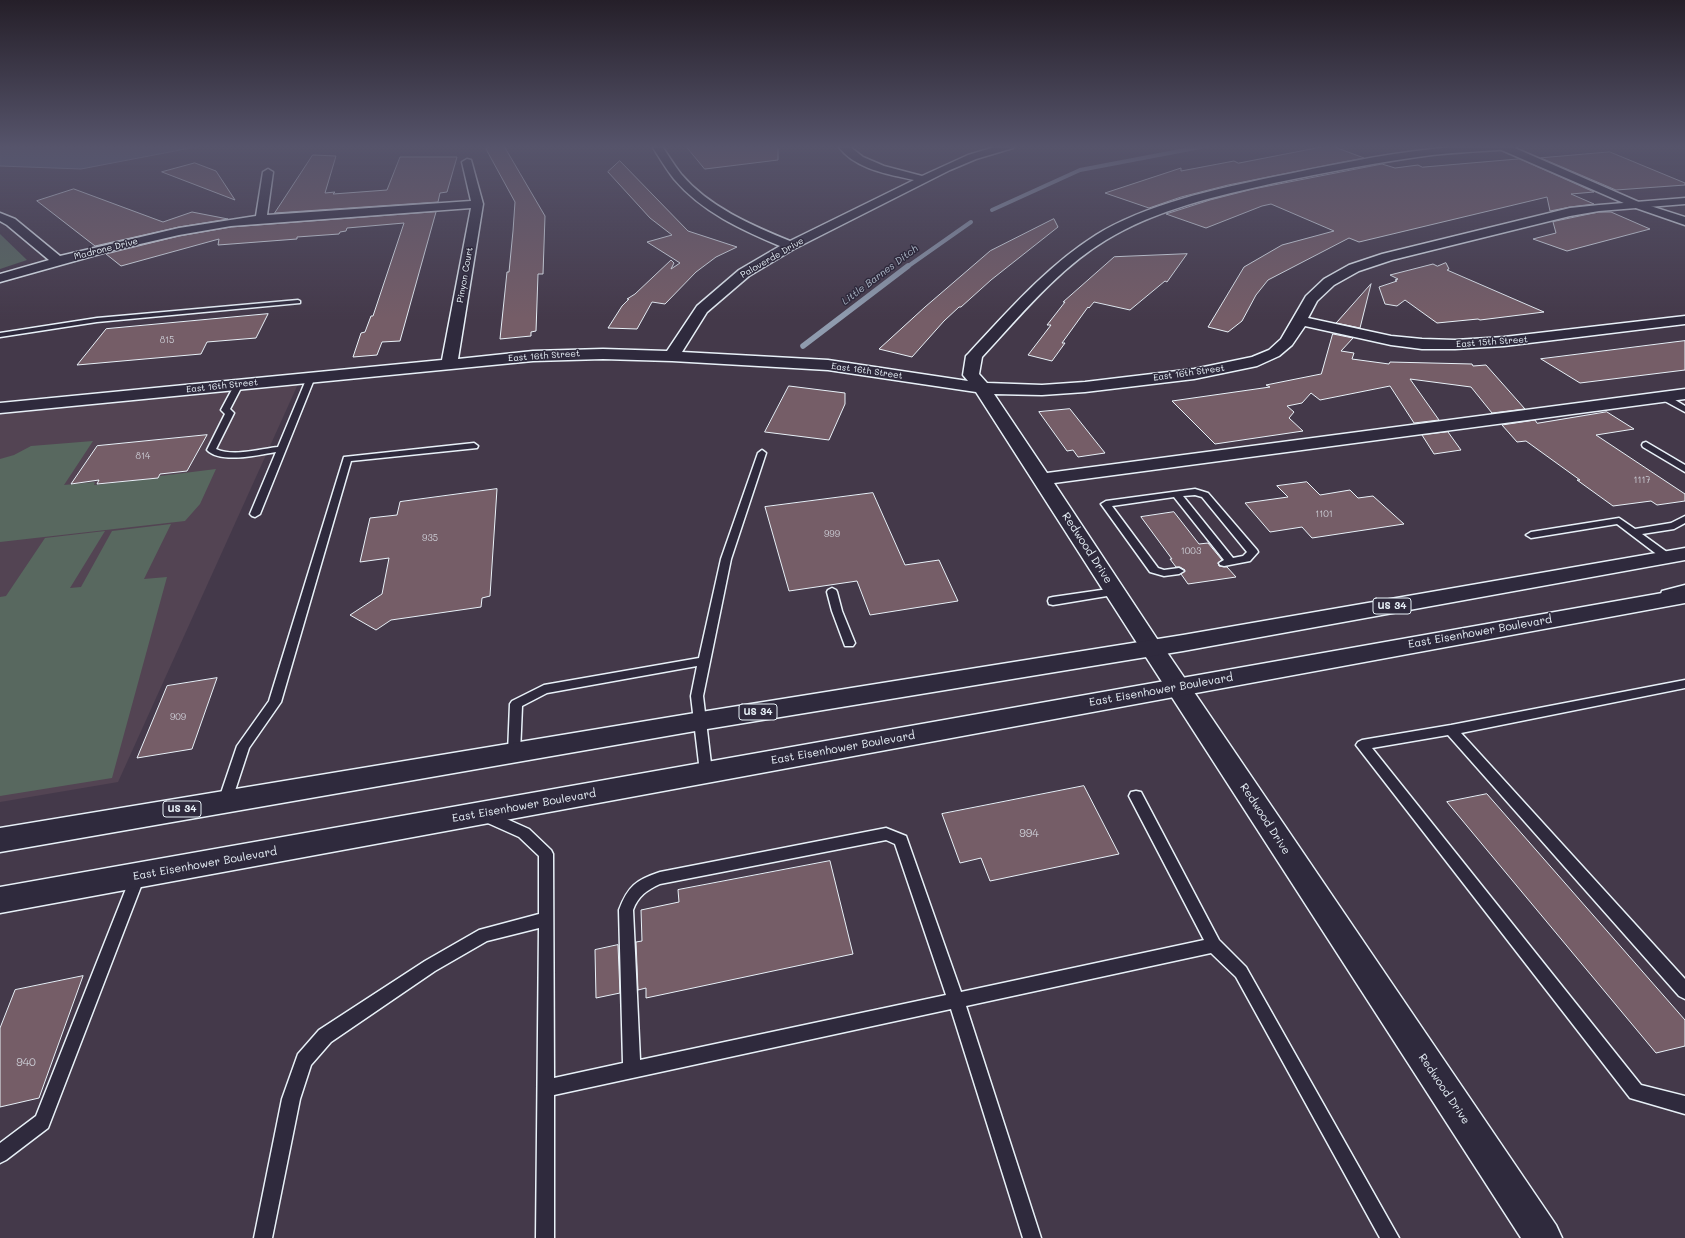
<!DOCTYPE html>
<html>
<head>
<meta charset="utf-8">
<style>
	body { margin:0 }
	canvas { display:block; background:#44394a }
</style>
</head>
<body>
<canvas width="1685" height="1238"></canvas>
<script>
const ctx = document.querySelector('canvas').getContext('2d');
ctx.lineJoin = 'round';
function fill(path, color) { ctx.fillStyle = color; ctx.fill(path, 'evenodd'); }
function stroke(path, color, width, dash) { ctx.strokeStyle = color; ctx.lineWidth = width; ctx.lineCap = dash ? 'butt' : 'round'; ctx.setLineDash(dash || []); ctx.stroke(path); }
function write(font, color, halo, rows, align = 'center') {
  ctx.font = font + ' Mali,sans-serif'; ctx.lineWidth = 3; ctx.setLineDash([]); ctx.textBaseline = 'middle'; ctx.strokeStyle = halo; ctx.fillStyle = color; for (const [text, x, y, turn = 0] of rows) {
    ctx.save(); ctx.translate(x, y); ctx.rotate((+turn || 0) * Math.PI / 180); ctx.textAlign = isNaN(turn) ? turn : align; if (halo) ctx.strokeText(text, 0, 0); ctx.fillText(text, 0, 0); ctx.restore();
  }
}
const built = new Path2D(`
	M298,384L118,782L0,802V414Z`);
const green = new Path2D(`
	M0,234L27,260L0,269Z
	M93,441L64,485L95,482L94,485L158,478L160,476L216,469L200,504L185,521L0,542V459L14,455L31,446Z
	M171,524L144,579L167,577L112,778L0,796V597L6,596L45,538L105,531L70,588L81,587L112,531Z`);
const water = new Path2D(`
	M0,146H201L81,169L0,166Z`);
const streamFar1 = new Path2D(`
	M992,210L1080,170L1206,146
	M907,267L971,222`);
const stream = new Path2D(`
	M803,346L908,266`);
const building = new Path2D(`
	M491,146H504L545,216L543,274H538L536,331L531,332V336L500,339L507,272H509L513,231L515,202L486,149Z
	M686,146H778V160L705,169Z
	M1327,146H1332L1364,158L1228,185L1181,197L1149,208L1105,193L1181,168V171L1234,161L1238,163Z
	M1610,152L1685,183V185L1616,190L1541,158Z
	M313,155L336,156L325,193L335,192L333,194L387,190L400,157H457L447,192L440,193L438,202L275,213Z
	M1520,159L1594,192L1571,194L1594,204L1570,207L1550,211L1547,197L1359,242L1349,238L1268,280L1256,295L1242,321L1228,332L1208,327L1244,267L1282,245L1334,231L1271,204L1262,206L1206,228L1166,214L1210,200L1253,189L1382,164L1395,168L1418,165L1422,167Z
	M620,161L688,231L737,247L716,257L696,272L665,304L652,302L637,329L608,328L622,306L629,299H627L635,294L671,260L674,263L671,269L680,263L647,242L672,235L650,218L608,172Z
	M195,163L216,171L235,200L162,172Z
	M74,189L163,222L192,212L228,219L179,227L95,246L37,201Z
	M436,212L400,341L382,342L377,355L353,357L361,333L365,332L371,316H373L404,223L347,228L346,231L340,232L339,234L297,237V239L218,245L219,239L121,266L106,254L179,236L231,227Z
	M1599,212H1611L1650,229L1567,251L1533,239L1556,233L1553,222Z
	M1054,219L1058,227L991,280L961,307H959L944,321L912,357L879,349L925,307L990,251Z
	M1187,254L1167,282L1165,281L1130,310L1094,302L1089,308L1088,307L1062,343H1065L1052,361L1028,355L1051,325H1047L1065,302H1063L1114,257Z
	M1446,263L1449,269L1447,270L1544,312L1480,320L1478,319L1437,323L1405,300L1397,306L1385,304L1379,287L1397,281L1395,280L1398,279L1390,275L1433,264L1437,266Z
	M1371,284L1360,328L1336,323L1337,322Z
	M268,314L256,338L207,342L201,354L77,365L106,329Z
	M1333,334L1353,338L1341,351L1354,353L1352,359L1389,364L1390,362L1472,364L1473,366L1486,365L1525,409L1492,413L1471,387L1410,379L1439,420L1414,423L1390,386L1320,400L1311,393L1302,403L1287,406L1294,412L1289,418L1303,431L1215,444L1172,401L1270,387L1266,385L1321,374Z
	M1685,341V370L1580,383L1541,359Z
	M789,386L845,393V404L829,440L765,432Z
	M1070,409L1105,453L1078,457L1073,450L1067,451L1039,412Z
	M1607,412L1634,429L1596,435L1685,494V501L1657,505L1651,501L1613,506L1577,480H1580L1526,441L1517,442L1502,425L1535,420L1537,423Z
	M1448,432L1461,450L1434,454L1422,435Z
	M207,435L187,471L160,474L158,478L97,484L99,480L71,484L97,446Z
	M1307,482L1320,495L1350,490L1358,498L1373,496L1404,524L1312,538L1302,527L1270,532L1245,503L1288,497L1277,486Z
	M497,489L490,596L482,598L481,607L391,620L376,630L350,615L382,594L389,558L360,562L370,518L397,515L400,502Z
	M873,493L905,565L939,560L958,601L870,615L857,581L789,591L765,507Z
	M1174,512L1199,544L1208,543L1222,560L1218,563L1219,566L1227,567L1236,577L1188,584L1181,574L1185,570L1180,567H1176L1170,559H1172L1141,517Z
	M217,678L192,749L137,758L167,686Z
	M1084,786L1119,854L990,881L981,858L960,863L942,814Z
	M1487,794L1685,1020V1046L1656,1053L1447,802Z
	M830,861L853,954L646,998V988L638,990L636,942L642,941L641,910L679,902L678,890Z
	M618,945L620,993L596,998L595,950Z
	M83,976L39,1098L0,1107V1028L15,990Z`);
const service = new Path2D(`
	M298,300L300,301V303L97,322L0,337V333L97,318Z
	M308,375H311L315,377L260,514L255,517L252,516L250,514L276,452C259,455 220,464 207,450L225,414L221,410L236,382H242L243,384L230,409L234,413L216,449C234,457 259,449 278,447Z
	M1661,395H1667L1685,406V412L1661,399L1660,397Z
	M1646,442L1685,465V472L1643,447L1642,445L1643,443Z
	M474,443L478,446L477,448L351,461L281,702L249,748L230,806L225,807L220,806L218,802L237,746L269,701L344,457Z
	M762,450L766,453L731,559L703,696L712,772L711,776L706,777L701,776L700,772L691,696L697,666L547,693L522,706L520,753L518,757L514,758L510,757L508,753L510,704L512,701L544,685L699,658L721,559L758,453Z
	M1195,489L1208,493L1257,550L1258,552L1250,561L1224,566L1220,565L1219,563L1224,560L1174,497L1112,506L1158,568L1164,570L1179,568L1184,571L1179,574L1164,576L1150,572L1101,504L1106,501ZM1195,495L1202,497L1247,552L1243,556L1233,558L1183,496Z
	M1685,516V523L1674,529L1642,534L1671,555L1672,557L1667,560L1663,559L1617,524L1531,538L1526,535L1531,532L1619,518L1635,529L1671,523Z
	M1685,585V592L1666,598L1662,597L1661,594L1662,591Z
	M832,588L836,590L837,592L842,611L855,643L853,646H845L832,611L827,592L828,590Z
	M1115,588L1119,590L1120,592L1119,594L1053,605L1049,604L1048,601L1049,598L1053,597Z
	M1685,680V688L1461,733L1685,979V999L1679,996L1448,735L1372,748L1641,1085L1685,1096V1114L1630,1098L1356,745L1358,742L1362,740L1451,725Z
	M1136,791L1141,792L1219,940L1246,967L1399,1238H1380L1236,977L1211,953L966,1006L1041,1238H1023L951,1009L554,1095V1238H536L539,928L487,941L435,971L331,1042L311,1065L300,1099L272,1238H254L282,1099L298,1054L319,1030L425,961L479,930L539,914V856L519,837L481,820L479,816L481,812L486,810L491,812L529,829L551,850L553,854L554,1078L623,1063L619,910C628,886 636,880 660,872L886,828L906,836L961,992L1204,940L1129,796L1131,792ZM886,840L895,844L946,995L640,1060L633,910C638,896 647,890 660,884Z
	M138,870L143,872L145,876L48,1128L6,1160L0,1163V1143L36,1116L131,876L133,872Z`);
const minor = new Path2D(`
	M652,146H662C668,155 674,165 681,174C709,207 751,225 790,241L914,180C887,174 855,169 838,146H849L863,157L884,166L922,176L968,155L998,146H1014L1013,148L976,159L950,170L794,249L749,276L707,312L682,352L828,360L968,381L963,375L966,356L969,353C1008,311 1047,266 1096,235C1146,204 1216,189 1273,177C1326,166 1379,155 1432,149C1461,146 1489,146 1518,146L1513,149C1486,151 1459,152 1432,155C1379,162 1327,172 1274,183C1217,196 1157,209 1106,240C1058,269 1020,316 982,357L979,374L987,383L1042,385L1085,382L1194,369L1252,357L1269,350L1281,339L1306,296L1324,279L1349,265L1382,254L1570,208L1599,205L1685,198V204L1599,211L1570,216L1392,260L1359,271L1334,285L1317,301L1308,318L1391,336L1422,339L1455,340L1504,337L1685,316V324L1504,346L1455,349H1422L1391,345L1305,326L1292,345L1279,356L1257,366L1194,379L1085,392L1042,395L994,394L1047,473L1685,389V399L1054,483L1163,648L1160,654L1152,656L1144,654L976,392L828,370L672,361L603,359L533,361L0,413V403L442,360L471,208L231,226L179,235L114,250L0,282V274L49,260L7,225L0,221V213L15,219L60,256L179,228L256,216L263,172L268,169L273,172L267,215L471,201L462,162L467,159L471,160L483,204L458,359L533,351L603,349L667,351L697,306L739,270L780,246C742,230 702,212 674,179C666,169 659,157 652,146Z`);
const tertiary = new Path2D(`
	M1152,640L1160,642L1556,1225L1562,1238H1521L1144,654L1141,648L1144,642Z`);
const secondary = new Path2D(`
	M1496,146H1510L1641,203L1685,217V225L1633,207L1497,148Z`);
const trunk = new Path2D(`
	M1685,548V560L1183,651L701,730L0,852V828L701,712L1183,635Z
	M1685,589V603L0,913V887Z`);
const farStreetnames = [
	["Madrone Drive",106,249,-14],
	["Paloverde Drive",772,258,-30],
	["Pinyon Court",465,275,-80],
	["East 15th Street",1492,342,-4],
	["East 16th Street",544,356,-4],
	["East 16th Street",867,371,8],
	["East 16th Street",1189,373,-8],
	["East 16th Street",222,386,-6]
];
const numberNames = [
	["815",167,340],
	["814",143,456],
	["1117",1642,480],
	["1101",1324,514],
	["999",832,534],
	["935",430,538],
	["1003",1191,551],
	["909",178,717]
];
const farWaternames = [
	["Little Barnes Ditch",880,275,-37]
];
const shields = [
	[1392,606,38],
	[758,712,38],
	[182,809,38]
];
const shieldNames = [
	["US 34",1392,606],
	["US 34",758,712],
	["US 34",182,809]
];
const streetNames = [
	["Redwood Drive",1087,548,57],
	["East Eisenhower Boulevard",1480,632,-10],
	["East Eisenhower Boulevard",1161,690,-10],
	["East Eisenhower Boulevard",843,748,-10],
	["East Eisenhower Boulevard",524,806,-10],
	["Redwood Drive",1265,819,57],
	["East Eisenhower Boulevard",205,864,-10],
	["Redwood Drive",1444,1089,56]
];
const nearNumbernames = [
	["994",1029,834],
	["940",26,1063]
];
fill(built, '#534453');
fill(green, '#58685f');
fill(water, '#53617c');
stroke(water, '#8f9bae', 1);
stroke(streamFar1, '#8f9bae', 4);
stroke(stream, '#8f9bae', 5.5);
fill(building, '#755d67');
stroke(building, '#e8f1f8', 1);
stroke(service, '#e8f1f8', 3);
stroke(minor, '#e8f1f8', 3);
stroke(tertiary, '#e8f1f8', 3);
stroke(secondary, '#e8f1f8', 3);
stroke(trunk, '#e8f1f8', 3);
fill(service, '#2f2a3d');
fill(minor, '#2f2a3d');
fill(tertiary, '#2f2a3d');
fill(secondary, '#2f2a3d');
fill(trunk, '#2f2a3d');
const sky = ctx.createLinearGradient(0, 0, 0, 319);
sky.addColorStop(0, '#251f29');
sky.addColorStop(0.46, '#56546b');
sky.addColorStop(1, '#56546b00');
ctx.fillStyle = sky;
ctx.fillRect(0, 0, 1685, 319);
write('9px', '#e8f1f8', '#2f2a3d', farStreetnames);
write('9px', '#cbccd4', null, numberNames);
write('italic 10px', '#acb7c6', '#2f2a3d', farWaternames);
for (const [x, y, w] of shields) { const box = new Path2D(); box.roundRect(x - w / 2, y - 8, w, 16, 3); ctx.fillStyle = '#2f2a3d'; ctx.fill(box); stroke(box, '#e8f1f8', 1); }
write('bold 10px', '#e8f1f8', null, shieldNames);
write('11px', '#e8f1f8', '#2f2a3d', streetNames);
write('11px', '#cbccd4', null, nearNumbernames);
</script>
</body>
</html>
